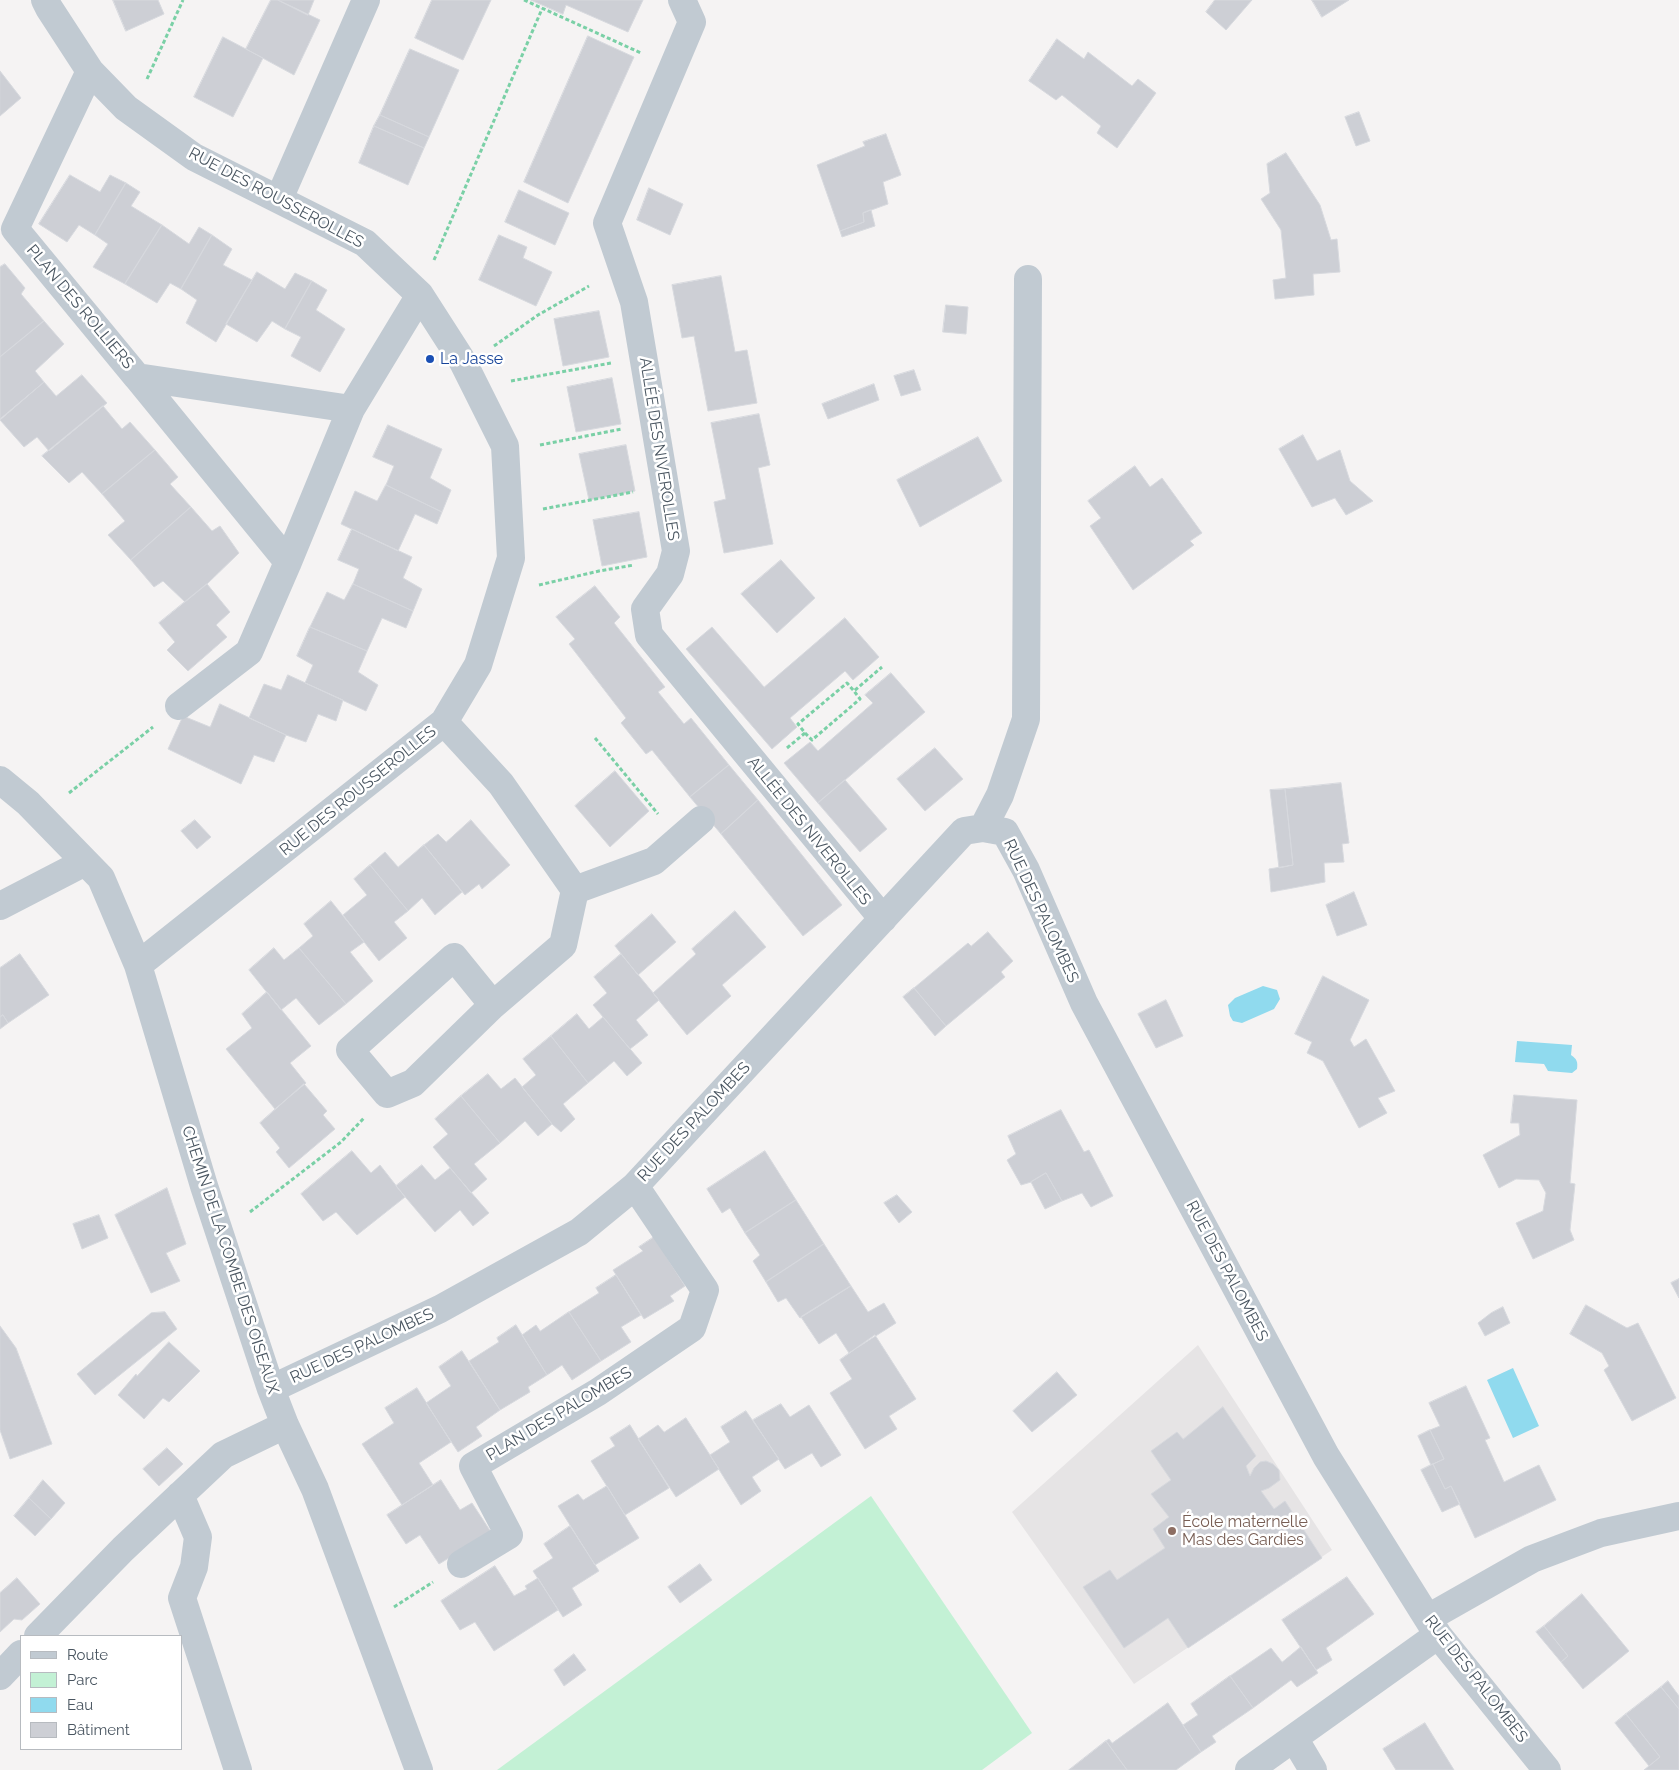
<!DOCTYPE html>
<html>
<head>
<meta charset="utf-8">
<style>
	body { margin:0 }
	#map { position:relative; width:1679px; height:1770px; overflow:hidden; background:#f5f3f3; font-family:Raleway,sans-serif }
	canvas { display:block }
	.legend { position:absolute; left:20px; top:1635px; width:162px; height:115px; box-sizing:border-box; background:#fff; border:1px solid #b7bbc0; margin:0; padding:6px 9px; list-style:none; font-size:15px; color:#4a5661 }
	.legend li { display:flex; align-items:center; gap:10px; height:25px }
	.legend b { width:25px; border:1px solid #b7bbc0 }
</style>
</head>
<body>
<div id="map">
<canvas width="1679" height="1770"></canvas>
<ul class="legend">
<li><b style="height:6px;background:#c1cad2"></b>Route</li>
<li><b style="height:14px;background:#c3f1d5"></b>Parc</li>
<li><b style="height:14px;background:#90daee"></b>Eau</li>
<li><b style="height:14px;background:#cdcfd5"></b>Bâtiment</li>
</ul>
</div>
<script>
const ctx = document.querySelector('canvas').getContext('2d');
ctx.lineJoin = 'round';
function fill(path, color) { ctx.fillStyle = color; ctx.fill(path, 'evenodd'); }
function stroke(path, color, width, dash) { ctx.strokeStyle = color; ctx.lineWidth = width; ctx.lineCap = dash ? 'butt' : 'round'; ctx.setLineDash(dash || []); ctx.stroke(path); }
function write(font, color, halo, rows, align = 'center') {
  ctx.font = font + ' Raleway,sans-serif'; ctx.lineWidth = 5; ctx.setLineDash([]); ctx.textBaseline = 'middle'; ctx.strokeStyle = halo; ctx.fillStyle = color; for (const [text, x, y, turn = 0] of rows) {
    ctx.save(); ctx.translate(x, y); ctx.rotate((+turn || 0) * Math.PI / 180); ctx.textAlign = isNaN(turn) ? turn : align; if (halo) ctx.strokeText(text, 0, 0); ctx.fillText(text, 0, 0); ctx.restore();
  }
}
const education = new Path2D(`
	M1198,1345L1332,1550L1134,1684L1012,1512Z`);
const green = new Path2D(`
	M871,1496L1032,1733L982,1770H497Z`);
const water = new Path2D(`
	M1263,986L1277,990L1280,999L1274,1009L1242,1023L1233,1021L1230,1016L1228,1005L1235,998Z
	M1517,1041L1572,1045L1571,1055C1577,1059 1578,1062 1577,1069L1572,1073L1548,1071L1544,1064L1515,1062Z
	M1513,1368L1539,1426L1513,1438L1487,1380Z`);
const building = new Path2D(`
	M113,0H158L164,14L126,31Z
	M271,0H278L320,20L294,75L246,49Z
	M278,0H314L308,15Z
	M432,0H491L463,60L415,38Z
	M531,0H643L628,32L566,5L563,14Z
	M1215,0H1252L1226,30L1206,12Z
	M1312,0H1349L1322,17Z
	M588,36L634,57L568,203L524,182Z
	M223,37L263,58L233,117L194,97Z
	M1057,39L1084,59L1088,52L1132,86L1138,79L1156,93L1117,148L1097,133L1101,126L1062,95L1056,100L1029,81Z
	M410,49L459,70L429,137L380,115Z
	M0,71L21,98L0,116Z
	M1359,112L1370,141L1356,146L1345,117Z
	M380,115L429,137L424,148L374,126Z
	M374,126L424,148L408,185L359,163Z
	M886,134L901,175L883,182L888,204L863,213L864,222L840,231L817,165L865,146L863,142Z
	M1286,153L1320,205L1331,240L1337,239L1340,272L1313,274L1314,295L1275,299L1273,280L1286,278L1281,230L1261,199L1270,193L1267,164Z
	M70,175L100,192L110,175L126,183L95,235L79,225L67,242L39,224Z
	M126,183L140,192L131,206L162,225L125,284L93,267L108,244L95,235Z
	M649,188L683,204L670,235L637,220Z
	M519,190L569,213L555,245L505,222Z
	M871,210L875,226L842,237L840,231L864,222L863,213Z
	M162,225L189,244L199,227L212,235L181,289L170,283L157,303L125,284Z
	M212,235L232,249L223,265L252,280L216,342L186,323L197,300L181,289Z
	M499,235L527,247L523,258L552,272L536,306L479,280Z
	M5,264L25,288L21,294L44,321L0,357V267Z
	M257,272L285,289L295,273L312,281L285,329L272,321L257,342L226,324Z
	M721,276L735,352L747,350L757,403L708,411L694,336L682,338L672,285Z
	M312,281L327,290L316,310L345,329L320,372L291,356L301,337L285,329Z
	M946,305L968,307L966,334L943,332Z
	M599,311L609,357L563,366L554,319Z
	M44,321L64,344L35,371L44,382L0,419V357Z
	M914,370L921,390L901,396L894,376Z
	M82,375L107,403L49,451L37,437L24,447L0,420L44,382L56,396Z
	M612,378L621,424L576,432L567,387Z
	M874,384L879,400L828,419L822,404Z
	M103,406L122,429L130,422L155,450L102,494L82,472L69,483L42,456Z
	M759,414L770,465L758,468L773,544L724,553L714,502L726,499L711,423Z
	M388,425L442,449L430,478L451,490L442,512L386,485L394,466L373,457Z
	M1303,435L1317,461L1340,450L1350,481L1373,501L1346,515L1335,498L1312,507L1279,449Z
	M978,437L1002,481L920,527L897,480Z
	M626,445L635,491L589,500L579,454Z
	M155,450L178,477L170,484L191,507L131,560L108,535L125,521L102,494Z
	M1135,466L1150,487L1162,478L1202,533L1190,541L1194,545L1133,590L1090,526L1101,518L1088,501Z
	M386,485L442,512L437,524L415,514L398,551L341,524L355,491L377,501Z
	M191,507L212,531L220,526L239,553L207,584L185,602L163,581L154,587L131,560Z
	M639,512L647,557L602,566L593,520Z
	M352,529L412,557L403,578L422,589L413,611L353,584L359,569L338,560Z
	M781,560L815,598L777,633L741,594Z
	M207,584L230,612L216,625L227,637L188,671L167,650L175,642L159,623Z
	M353,584L413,611L406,628L382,618L367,651L310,627L327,592L344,600Z
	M595,586L620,617L614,623L665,687L658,692L684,724L691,718L729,765L690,797L652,750L646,754L621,723L626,718L569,644L575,639L556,617Z
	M845,618L879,657L853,680L845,671L790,718L797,727L772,749L686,649L712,627L764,687Z
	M310,627L367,651L358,672L378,685L366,711L305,683L313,665L297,656Z
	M891,673L925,712L818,803L784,763L810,742L818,751L873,703L865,695Z
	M288,675L343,700L336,721L318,714L306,742L286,735L249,718L264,684L281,690Z
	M220,704L286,735L274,762L254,755L241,784L168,749L183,716L210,727Z
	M935,748L963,779L925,811L897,779Z
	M729,765L758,800L721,834L690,797Z
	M615,771L649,811L610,847L575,806Z
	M845,780L887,829L860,852L818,803Z
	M1341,783L1349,843L1342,844L1344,862L1324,863L1325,882L1271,892L1269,869L1293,865L1285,789Z
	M1285,789L1293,865L1279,868L1270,790Z
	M758,800L842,905L803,936L721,834Z
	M195,820L211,837L197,849L181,831Z
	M471,820L510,865L482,889L479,884L465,895L424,845L438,834L446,842Z
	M424,845L462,892L435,915L422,898L408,911L370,865L385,852L398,867Z
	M370,865L408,911L394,922L407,938L379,961L343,915L367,895L354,879Z
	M1354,892L1367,925L1337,936L1326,905Z
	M331,901L364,942L350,952L373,981L346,1004L299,948L313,936L304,924Z
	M735,911L766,947L722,985L731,996L687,1035L653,993L696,954L692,949Z
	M652,914L676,942L638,975L615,946Z
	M988,932L1013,961L1001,972L1005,977L946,1026L914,988L968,943L971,946Z
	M274,948L284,960L299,948L346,1004L319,1025L296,998L281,1010L249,970Z
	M20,954L49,995L8,1023L3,1015L0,1017V968Z
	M621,954L659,1000L636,1020L648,1035L630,1049L593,1005L607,993L594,977Z
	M1323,976L1369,1000L1350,1040L1354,1047L1366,1039L1395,1091L1378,1098L1387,1113L1359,1128L1323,1061L1307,1053L1312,1042L1295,1034Z
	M914,988L946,1026L935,1036L903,997Z
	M267,992L311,1046L290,1063L306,1083L275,1109L226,1049L252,1028L242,1014Z
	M1166,1000L1183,1036L1156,1048L1138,1014Z
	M577,1014L589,1029L603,1017L642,1063L627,1076L614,1061L588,1083L551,1036Z
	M3,1015L8,1023L0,1029V1017Z
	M551,1036L588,1083L563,1104L575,1119L561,1132L552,1124L522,1087L536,1075L523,1059Z
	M488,1074L501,1089L515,1078L552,1124L538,1136L525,1121L500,1143L461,1096Z
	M304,1084L327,1111L323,1115L335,1129L289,1168L276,1152L280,1148L260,1123Z
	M1514,1095L1577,1100L1570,1183L1575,1184L1570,1230L1574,1240L1533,1259L1516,1223L1543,1211L1546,1193L1539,1180L1516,1179L1499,1188L1483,1155L1520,1135L1519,1123H1511Z
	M461,1096L500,1143L474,1164L487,1179L471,1193L433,1147L448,1134L435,1119Z
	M1061,1110L1084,1152L1089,1150L1113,1196L1091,1207L1082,1193L1062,1201L1046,1173L1031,1182L1021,1185L1007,1160L1016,1154L1008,1136Z
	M352,1151L371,1173L380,1165L405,1197L357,1235L336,1212L323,1221L301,1194Z
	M765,1151L796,1200L745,1233L730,1208L722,1213L707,1189Z
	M422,1165L435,1180L450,1168L489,1213L473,1226L460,1210L435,1232L396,1186Z
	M1046,1173L1062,1201L1045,1209L1031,1182Z
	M167,1188L186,1244L166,1253L180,1281L151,1293L115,1215Z
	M897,1195L912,1212L899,1223L884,1203Z
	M796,1200L824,1244L766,1282L753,1261L760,1255L745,1233Z
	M99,1215L108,1238L82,1249L73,1224Z
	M654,1237L685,1286L670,1296L674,1301L644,1319L613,1270L643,1251L639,1247Z
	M824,1244L851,1286L800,1318L786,1298L778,1302L766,1282Z
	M616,1275L641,1315L621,1327L631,1342L601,1361L569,1312L599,1293L596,1288Z
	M1679,1279V1298L1671,1283Z
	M851,1286L868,1312L884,1303L896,1323L849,1353L836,1333L819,1344L801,1317Z
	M1586,1305L1627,1328L1638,1323L1676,1398L1632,1421L1604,1370L1609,1366L1602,1353L1570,1334Z
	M1503,1307L1510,1323L1485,1336L1478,1323L1491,1313Z
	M165,1312L177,1329L95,1395L77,1374L151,1313Z
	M569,1312L601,1361L572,1380L562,1365L547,1375L522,1335L536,1325L540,1331Z
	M516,1325L547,1375L528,1387L530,1392L500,1410L469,1361L499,1342L497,1338Z
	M0,1326L16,1348L52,1444L10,1459L0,1430Z
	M875,1335L916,1399L889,1416L897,1429L865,1449L830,1393L852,1379L840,1360Z
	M169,1342L200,1371L169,1402L163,1398L144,1419L118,1395L136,1374L137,1376Z
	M462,1351L500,1410L476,1427L482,1436L458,1452L426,1403L451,1386L439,1367Z
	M1057,1372L1077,1395L1032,1432L1013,1411Z
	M1466,1386L1490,1438L1485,1440L1504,1482L1539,1465L1556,1500L1475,1538L1451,1486L1445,1489L1433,1464L1444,1459L1430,1430L1440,1426L1429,1403Z
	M417,1388L451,1442L419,1463L433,1485L402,1505L362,1444L394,1423L385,1408Z
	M781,1404L790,1417L809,1405L841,1455L821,1467L812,1453L785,1469L753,1420Z
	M1223,1407L1256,1456L1246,1466L1250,1476L1254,1468L1260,1462L1266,1461L1273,1464L1279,1470L1280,1480L1269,1488L1261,1491L1274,1509L1285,1501L1322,1558L1188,1648L1168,1618L1124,1648L1083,1587L1110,1570L1117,1580L1165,1548L1153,1529L1169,1517L1151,1494L1171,1480L1151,1451L1177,1432L1183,1439Z
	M746,1411L779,1459L752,1477L761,1491L741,1505L710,1455L730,1442L721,1427Z
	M686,1418L719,1469L676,1497L638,1439L658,1425L664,1432Z
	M630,1425L669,1488L625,1515L591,1461L615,1446L610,1438Z
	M1430,1430L1444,1459L1431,1465L1418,1436Z
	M167,1448L183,1464L159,1486L143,1469Z
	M1433,1464L1445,1489L1451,1486L1460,1504L1442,1512L1421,1470Z
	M43,1480L65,1503L51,1519L29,1498Z
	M441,1480L460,1510L472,1503L491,1532L439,1564L420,1535L406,1544L387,1515Z
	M607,1486L639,1538L595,1565L558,1506L578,1494L583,1500Z
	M29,1498L51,1519L35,1536L14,1516Z
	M570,1526L599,1571L572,1588L582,1605L563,1617L533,1571L553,1558L544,1544Z
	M700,1564L712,1580L680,1603L668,1587Z
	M495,1566L514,1596L527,1589L525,1586L538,1578L558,1610L494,1651L475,1622L460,1630L441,1601Z
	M1347,1577L1374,1614L1326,1648L1332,1660L1316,1670L1282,1620Z
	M17,1578L40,1604L22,1620L14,1619L0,1632V1593Z
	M1582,1594L1629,1651L1583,1689L1561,1662L1568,1656L1544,1626Z
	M1544,1626L1568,1656L1561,1662L1536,1632Z
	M1301,1647L1318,1673L1297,1687L1291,1680L1253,1708L1230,1676L1271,1648L1282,1662Z
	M574,1654L586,1670L564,1686L554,1670Z
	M1230,1676L1253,1708L1212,1736L1216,1742L1201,1752L1183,1725L1198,1715L1191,1704Z
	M1668,1681L1679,1696V1709L1661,1687Z
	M1661,1687L1679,1709V1770H1644L1660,1757L1626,1714Z
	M1168,1703L1201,1752L1176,1770H1127L1106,1741L1109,1739L1112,1743Z
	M1626,1714L1660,1757L1649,1766L1615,1723Z
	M1425,1723L1454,1770H1396L1383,1749Z
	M1106,1741L1127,1770H1069Z`);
const path = new Path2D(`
	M524,0L641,53
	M147,79L183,0
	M434,260L542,9
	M494,346L538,315L589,286
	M511,381L611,363
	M540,445L622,429
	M543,509L633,492
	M539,585L599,571L634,565
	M805,733L812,740L860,699L854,691
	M595,738L658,814
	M787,748L805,733L798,724L847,683L854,691L882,667
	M69,793L153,727
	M250,1212L341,1142L364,1118
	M394,1607L433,1582`);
const minor = new Path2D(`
	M45,0L49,8L90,71L126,108L194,157L365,243L420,295L463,362L505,446L511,558L478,665L444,722L138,965
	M682,0L692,22L607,223L634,302L676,551L670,574L645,609L649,635L883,919
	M90,71L15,229L137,377L351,409L420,295
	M279,199L366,0
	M137,377L288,562
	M179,706L249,652L288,562L351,409
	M444,722L501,784L575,890L563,945L493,1005L454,957L350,1050L387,1094L413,1083L493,1005
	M0,780L28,803L101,878L138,965L204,1186L271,1389L285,1425L315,1489L419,1770
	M983,828L1000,795L1026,719L1028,279
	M575,890L654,861L701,820
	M0,906L85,862
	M271,1389L440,1309L579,1232L635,1186L964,831L983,828L1005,832L1026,870L1084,1003L1326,1456L1438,1635L1547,1770
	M180,1495L198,1537L194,1567L182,1598L238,1770
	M461,1564L509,1535L473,1466L598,1392L692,1328L705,1290L635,1186
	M1428,1618L1532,1559L1601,1533L1679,1516
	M38,1636L123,1549L223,1455L285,1425
	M0,1676L21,1654
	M1294,1738L1313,1770
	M1249,1770L1438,1635`);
const markers = [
	[430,359,5,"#1a4fb4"],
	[1172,1531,5,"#8d6e63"]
];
const streetNames = [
	["RUE DES ROUSSEROLLES",276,198,28],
	["PLAN DES ROLLIERS",80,307,50],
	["ALLÉE DES NIVEROLLES",659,449,81],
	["RUE DES ROUSSEROLLES",358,791,-39],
	["ALLÉE DES NIVEROLLES",809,831,51],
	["RUE DES PALOMBES",1041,911,65],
	["RUE DES PALOMBES",694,1122,-47],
	["CHEMIN DE LA COMBE DES OISEAUX",230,1260,72],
	["RUE DES PALOMBES",1227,1271,62],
	["RUE DES PALOMBES",362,1346,-25],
	["PLAN DES PALOMBES",559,1414,-31],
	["RUE DES PALOMBES",1476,1679,52]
];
const transitNames = [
	["La Jasse",440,359]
];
const educationNames = [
	["École maternelle",1182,1522],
	["Mas des Gardies",1182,1540]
];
fill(education, '#e6e4e5');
fill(green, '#c3f1d5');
fill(water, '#90daee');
fill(building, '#cdcfd5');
stroke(building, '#d7d9de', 1);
stroke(path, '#7ad0a6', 3, [4, 2.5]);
stroke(minor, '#c1cad2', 28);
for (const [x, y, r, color] of markers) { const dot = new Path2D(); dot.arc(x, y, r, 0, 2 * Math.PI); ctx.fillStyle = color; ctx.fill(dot); stroke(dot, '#fff', 2); }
write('16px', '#4a5661', '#fff', streetNames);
write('16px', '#164399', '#fff', transitNames, 'left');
write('16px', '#785e54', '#fff', educationNames, 'left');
</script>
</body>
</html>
